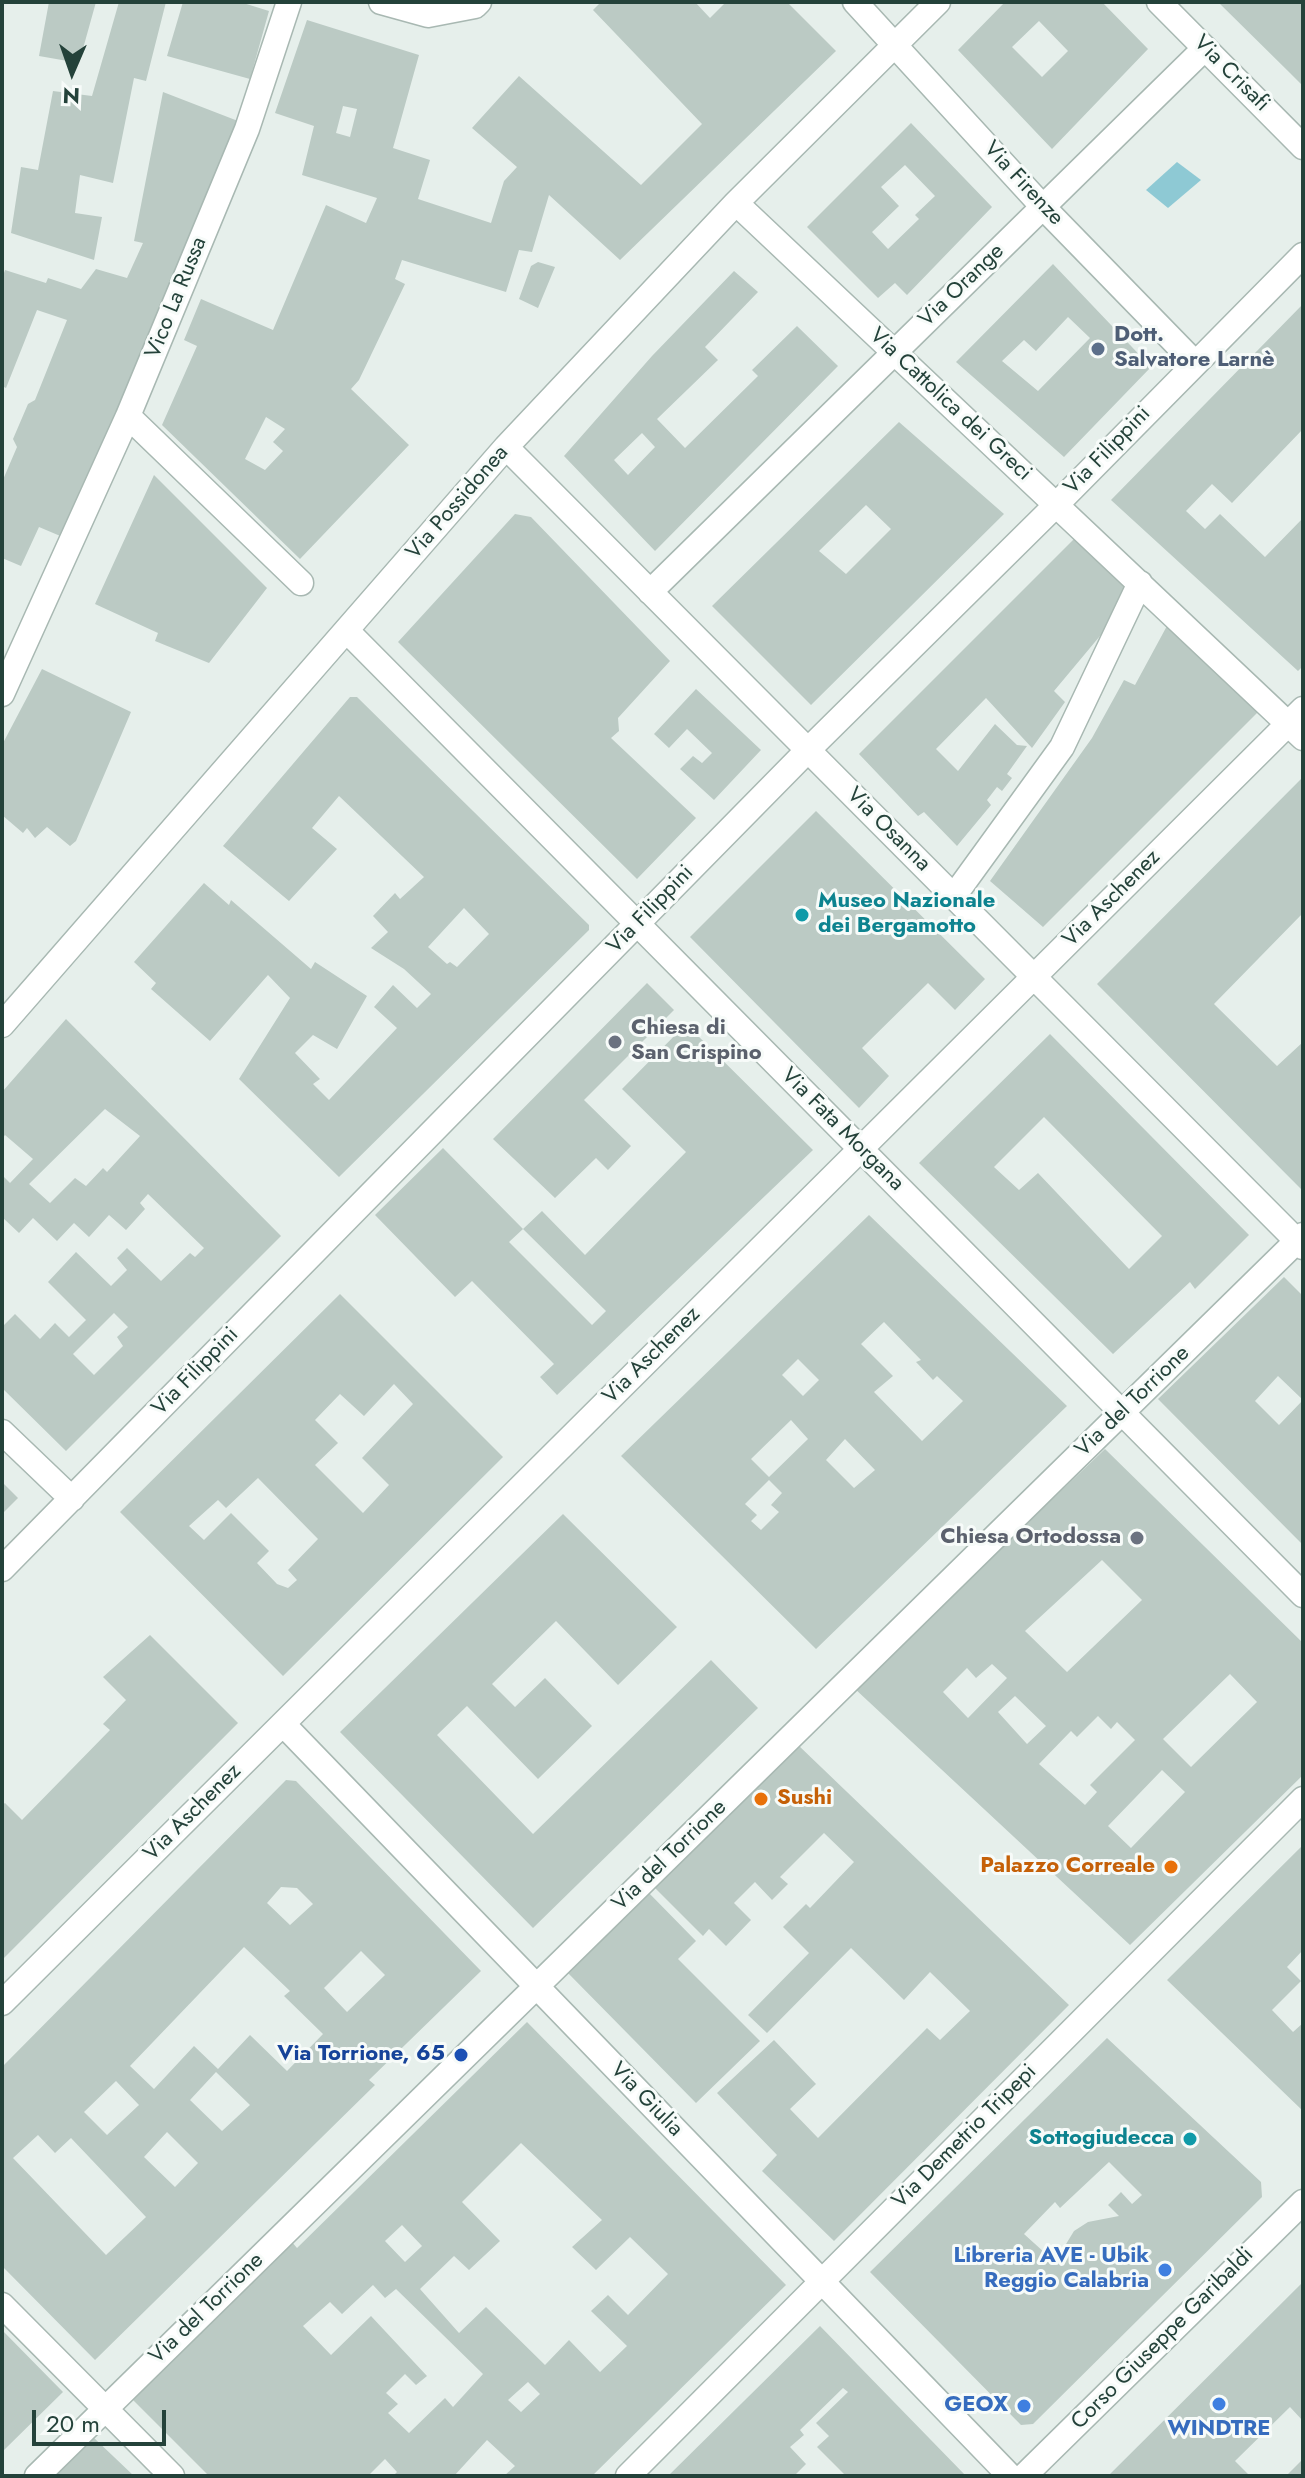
<!DOCTYPE html>
<html>
<head>
<meta charset="utf-8">
<style>
	body { margin:0 }
	#map { position:relative; width:1305px; height:2478px; overflow:hidden; background:#e6efeb; font-family:Jost,sans-serif }
	canvas { display:block }
	.frame { position:absolute; inset:0; border:4px solid #24423a; pointer-events:none }
	.north { position:absolute; left:32px; top:32px; width:80px; height:80px; -webkit-text-stroke:6px #f7fbf9; paint-order:stroke; rotate:182deg; font-size:22px; font-weight:700; line-height:32px; text-align:center; color:#24423a }
	.north::after { content:''; display:block; margin:auto; width:28px; height:36px; background:#24423a; clip-path:polygon(50% 0,100% 100%,50% 72%,0 100%) }
	.scale { position:absolute; left:32px; top:2410px; width:134px; height:36px; box-sizing:border-box; border:4px solid #24423a; border-top:0; padding-left:10px; font-size:24px; line-height:28px; white-space:nowrap; color:#24423a; -webkit-text-stroke:6px #f7fbf9; paint-order:stroke }
</style>
</head>
<body>
<div id="map">
<canvas width="1305" height="2478"></canvas>
<div class="frame"></div>
<div class="north">N</div>
<div class="scale">20 m</div>
</div>
<script>
const ctx = document.querySelector('canvas').getContext('2d');
ctx.lineJoin = 'round';
function fill(path, color) { ctx.fillStyle = color; ctx.fill(path, 'evenodd'); }
function stroke(path, color, width, dash) { ctx.strokeStyle = color; ctx.lineWidth = width; ctx.lineCap = dash ? 'butt' : 'round'; ctx.setLineDash(dash || []); ctx.stroke(path); }
function write(font, color, halo, rows, align = 'center') {
  ctx.font = font + ' Jost,sans-serif'; ctx.lineWidth = 6; ctx.setLineDash([]); ctx.textBaseline = 'middle'; ctx.strokeStyle = halo; ctx.fillStyle = color; for (const [text, x, y, turn = 0] of rows) {
    ctx.save(); ctx.translate(x, y); ctx.rotate((+turn || 0) * Math.PI / 180); ctx.textAlign = isNaN(turn) ? turn : align; if (halo) ctx.strokeText(text, 0, 0); ctx.fillText(text, 0, 0); ctx.restore();
  }
}
const water = new Path2D(`
	M1177,162L1201,180L1168,208L1146,190Z`);
const building = new Path2D(`
	M49,2H96L79,63L39,56Z
	M119,2H166L146,81L134,78L113,183L80,175L75,213L102,217L94,260L11,233L21,167L38,170L53,91L92,96Z
	M183,2H240L269,11L250,79L167,56Z
	M601,2H695L710,18L726,2H787L836,51L620,260L549,195L532,252L519,250L506,292L402,260L395,279L405,284L359,380L351,389L409,445L300,559L162,425L197,346L184,340L201,299L273,330L326,205L366,223L377,198L302,175L314,126L275,113L307,20L419,55L393,148L430,160L418,199L491,223L504,181L517,167L472,128L519,76L641,185L702,124L593,10ZM343,106L357,109L350,137L336,133ZM266,417L285,429L273,442L283,451L265,470L245,459Z
	M1005,2H1102L1148,49L1052,149L958,50ZM1039,21L1068,51L1042,77L1012,47Z
	M1218,2H1303V86L1290,73Z
	M163,92L238,121L65,538L39,527L21,566L2,558V482L17,447L13,439L28,404L35,400L67,320L37,310L6,388L2,386V279L5,270L46,283L48,278L81,289L96,269L127,278L143,243L134,241Z
	M911,123L992,207L907,295L895,283L878,298L807,227ZM905,165L935,196L915,215L919,219L888,249L872,232L899,206L881,187Z
	M538,262L555,267L538,308L519,299L531,266Z
	M1053,264L1151,367L1064,457L956,362ZM1068,317L1090,338L1038,391L1002,361L1024,340L1036,351Z
	M734,271L758,292L705,347L718,360L657,419L685,448L758,376L752,370L797,326L838,366L655,551L564,456L652,356ZM642,433L655,447L628,475L614,460Z
	M1303,304V429L1232,503L1212,484L1186,511L1205,529L1220,514L1265,557L1303,518V666L1298,671L1111,500Z
	M899,422L1004,514L811,705L712,606ZM866,505L891,529L846,574L819,551Z
	M154,475L267,588L209,663L155,641L158,633L95,604Z
	M515,514L531,517L670,661L618,718L619,731L611,738L696,818L637,879L398,642Z
	M1076,537L1130,588L1115,618L1054,691L1065,702L1032,748L986,698L936,749L958,771L995,724L1017,745L1027,746L1007,774L1012,778L1002,791L997,787L987,800L991,805L957,846L924,812L918,816L859,754Z
	M1168,624L1260,710L1043,927L990,881L1092,738L1124,680L1135,685Z
	M42,669L131,712L76,841L70,846L47,827L35,838L27,828L23,833L2,815V745Z
	M696,689L761,750L714,800L680,769L693,756L702,763L712,753L687,729L669,748L654,734Z
	M350,697H357L589,925V930L339,1177L239,1079L290,998L268,975L210,1041L151,989L156,983L134,962L204,883L229,905L231,900L311,969L315,962L367,996L337,1049L313,1035L295,1053L320,1079L313,1084L329,1100L397,1028L374,1007L393,985L417,1008L431,994L404,969L371,948L388,932L373,916L395,893L400,899L424,877L339,796L312,828L337,849L289,901L223,846ZM464,908L489,934L457,967L450,962L447,964L428,947Z
	M1303,777V913L1214,1004L1277,1066L1303,1042L1301,1189L1097,984Z
	M816,811L985,979L955,1010L928,983L862,1048L889,1076L859,1108L690,937Z
	M647,983L674,1010L584,1100L631,1146L608,1170L596,1158L555,1198L493,1139Z
	M66,1019L281,1236L66,1451L2,1388V1327L15,1314L40,1339L55,1323L69,1337L86,1320L48,1282L76,1252L111,1286L127,1270L117,1258L127,1248L161,1281L190,1253L195,1257L204,1248L148,1194L140,1203L145,1209L126,1230L109,1215L89,1237L74,1223L57,1241L33,1218L19,1233L2,1217V1175L10,1183L33,1159L5,1135L2,1139V1092ZM105,1109L140,1136L107,1172L103,1168L86,1186L75,1178L50,1203L29,1184ZM114,1313L128,1327L117,1337L123,1346L94,1375L73,1354Z
	M686,1024L813,1150L557,1395L540,1377L554,1364L472,1281L455,1297L375,1215L443,1148L523,1229L542,1211L585,1255L686,1152L622,1089ZM523,1229L606,1311L592,1325L509,1242Z
	M1050,1034L1249,1235L1195,1289L1190,1282L1113,1354L919,1163ZM1044,1117L1162,1236L1129,1269L1038,1173L1019,1190L994,1167Z
	M869,1215L1067,1406L816,1649L621,1456ZM884,1322L921,1360L916,1362L933,1380L937,1376L963,1401L922,1441L874,1392L893,1376L861,1344ZM798,1359L819,1380L803,1396L782,1375ZM791,1420L808,1439L769,1477L751,1459ZM845,1439L875,1470L854,1488L826,1460ZM769,1480L782,1493L771,1505L779,1512L761,1530L751,1521L757,1515L745,1504Z
	M1284,1277L1303,1296V1545L1158,1399ZM1278,1376L1303,1400L1279,1425L1255,1401Z
	M340,1294L503,1457L283,1676L120,1512ZM394,1384L413,1404L362,1458L389,1485L363,1513L315,1465L338,1443L315,1420L340,1394L364,1416ZM258,1478L318,1539L288,1570L297,1580L288,1588L277,1584L257,1563L269,1551L231,1513L204,1540L189,1526L218,1500L226,1508Z
	M1105,1449L1303,1643V1775L1130,1945L854,1688ZM1102,1560L1142,1600L1067,1672L1025,1631ZM992,1664L1007,1678L968,1718L943,1692L967,1668L976,1678ZM1230,1674L1257,1702L1191,1767L1163,1739ZM1015,1696L1046,1726L1027,1744L998,1712ZM1098,1716L1111,1729L1117,1722L1135,1740L1090,1785L1097,1792L1085,1805L1039,1764L1071,1731L1077,1737ZM1162,1770L1185,1792L1131,1848L1108,1826Z
	M2,1482L18,1498L2,1514Z
	M563,1514L677,1627L618,1685L556,1621L492,1684L515,1707L545,1678L592,1726L538,1779L467,1706L437,1735L533,1834L711,1660L758,1708L533,1928L340,1732Z
	M150,1635L238,1723L2,1960V1805L5,1803L22,1820L110,1730L103,1724L126,1700L103,1677Z
	M797,1744L1069,2005L834,2241L762,2171L777,2155L717,2093L774,2040L816,2084L790,2109L818,2138L927,2028L940,2040L970,2011L930,1972L904,2000L851,1948L767,2033L748,2015L809,1953L783,1927L806,1904L810,1908L854,1862L824,1833L780,1877L788,1884L772,1900L755,1882L734,1903L751,1920L726,1946L709,1929L703,1936L655,1888Z
	M286,1780L296,1781L481,1971L369,2080L375,2085L95,2360L2,2266V2067ZM281,1887L297,1888L313,1904L290,1925L267,1903ZM244,1947L290,1991L284,1996L323,2034L287,2071L250,2035L218,2069L194,2046L154,2089L130,2066ZM361,1951L385,1975L347,2012L324,1988ZM216,2072L250,2105L222,2131L190,2100ZM116,2081L139,2105L107,2135L84,2112ZM167,2132L198,2163L175,2187L144,2157ZM38,2135L55,2153L71,2138L146,2217L106,2255L13,2158Z
	M1303,1845V1950L1287,1967L1301,1981L1272,2010L1293,2032L1303,2023V2111L1167,1980Z
	M647,1891L696,1941L678,1959L760,2041L696,2103L566,1971Z
	M527,2022L786,2285L592,2476H504L515,2466L487,2440L454,2476H393L397,2472L385,2459L368,2476H209L132,2399L292,2242L297,2248ZM521,2143L602,2220L572,2247L596,2270L630,2237L668,2274L628,2315L608,2295L591,2311L627,2346L600,2372L569,2340L545,2365L486,2307L459,2333L420,2289L454,2256L469,2270L500,2241L462,2202ZM402,2225L422,2246L405,2262L385,2241ZM373,2285L385,2298L396,2289L483,2374L453,2407L445,2398L409,2433L388,2413L398,2404L386,2393L405,2374L416,2385L427,2376L371,2316L331,2355L303,2326L330,2302L342,2314ZM528,2382L540,2394L521,2412L508,2400Z
	M1107,2038L1261,2182L1262,2197L1033,2424L1021,2425L870,2272ZM1109,2162L1142,2195L1132,2204L1121,2192L1108,2205L1119,2216L1088,2222L1074,2231L1055,2262L1024,2234L1055,2202L1060,2208Z
	M1303,2282V2421L1290,2407L1235,2461L1250,2476H1108Z
	M820,2326L966,2476H846L817,2447L829,2436L816,2423L848,2392L843,2388L800,2430L804,2435L790,2447L806,2464L794,2476H668Z
	M2,2330L63,2392L2,2452Z
	M93,2437L134,2476H54Z
	M1303,2459V2476H1286Z`);
const minor = new Path2D(`
	M381,2L428,15L475,6L479,2
	M855,2L1043,207L1194,362
	M1159,2L1303,147
	M736,203L1303,738
	M128,416L301,583
	M506,447L1303,1247
	M650,592L1205,48
	M347,631L1303,1595
	M2,694L128,416L247,129L289,2
	M954,896L1062,747L1140,583
	M2,1025L506,447L736,203L938,2
	M2,1432L72,1499
	M2,1569L808,750L1056,505L1303,255
	M283,1724L1010,2476
	M2,2003L1303,709
	M2,2305L172,2476
	M37,2476L1303,1235
	M628,2476L1303,1799
	M1024,2476L1303,2202`);
const markers = [
	[1098,349,8,"#5c6f8a"],
	[802,915,8,"#0f9aa8"],
	[615,1042,8,"#6b7280"],
	[1137,1538,8,"#6b7280"],
	[761,1799,8,"#e8710a"],
	[1171,1867,8,"#e8710a"],
	[461,2055,8,"#1a4fb4"],
	[1190,2139,8,"#0f9aa8"],
	[1165,2270,8,"#3f7fe0"],
	[1219,2404,8,"#3f7fe0"],
	[1024,2406,8,"#3f7fe0"]
];
const streetNames = [
	["Via Crisafi",1231,74,45],
	["Via Firenze",1023,184,47],
	["Via Orange",962,286,-44],
	["Vico La Russa",177,298,-68],
	["Via Cattolica dei Greci",950,405,43],
	["Via Filippini",1108,451,-46],
	["Via Possidonea",458,503,-49],
	["Via Osanna",888,830,45],
	["Via Aschenez",1112,899,-45],
	["Via Filippini",651,910,-46],
	["Via Fata Morgana",842,1130,45],
	["Via Aschenez",652,1356,-45],
	["Via Filippini",196,1372,-46],
	["Via del Torrione",1133,1402,-44],
	["Via Aschenez",193,1813,-45],
	["Via del Torrione",670,1856,-44],
	["Via Giulia",646,2100,46],
	["Via Demetrio Tripepi",965,2137,-45],
	["Via del Torrione",207,2309,-44],
	["Corso Giuseppe Garibaldi",1163,2339,-45]
];
const serviceNames = [
	["Dott.",1114,336],
	["Salvatore Larnè",1114,361]
];
const cultureNames = [
	["Museo Nazionale",818,902],
	["dei Bergamotto",818,927],
	["Sottogiudecca",1174,2139,"right"]
];
const worshipNames = [
	["Chiesa di",631,1029],
	["San Crispino",631,1054],
	["Chiesa Ortodossa",1121,1538,"right"]
];
const foodNames = [
	["Sushi",777,1799],
	["Palazzo Correale",1155,1867,"right"]
];
const transitNames = [
	["Via Torrione, 65",445,2055]
];
const shopNames = [
	["Libreria AVE - Ubik",1149,2257],
	["Reggio Calabria",1149,2282],
	["GEOX",1008,2406],
	["WINDTRE",1219,2430,"center"]
];
fill(water, '#8ec9d4');
fill(building, '#bbcac4');
stroke(minor, '#a8b8b2', 27);
stroke(minor, '#fff', 24);
for (const [x, y, r, color] of markers) { const dot = new Path2D(); dot.arc(x, y, r, 0, 2 * Math.PI); ctx.fillStyle = color; ctx.fill(dot); stroke(dot, '#f7fbf9', 3); }
write('22px', '#24423a', '#f7fbf9', streetNames);
write('bold 22px', '#4e5e75', '#f7fbf9', serviceNames, 'left');
write('bold 22px', '#0d838f', '#f7fbf9', cultureNames, 'left');
write('bold 22px', '#5b616d', '#f7fbf9', worshipNames, 'left');
write('bold 22px', '#c56008', '#f7fbf9', foodNames, 'left');
write('bold 22px', '#164399', '#f7fbf9', transitNames, 'right');
write('bold 22px', '#366cbe', '#f7fbf9', shopNames, 'right');
</script>
</body>
</html>
